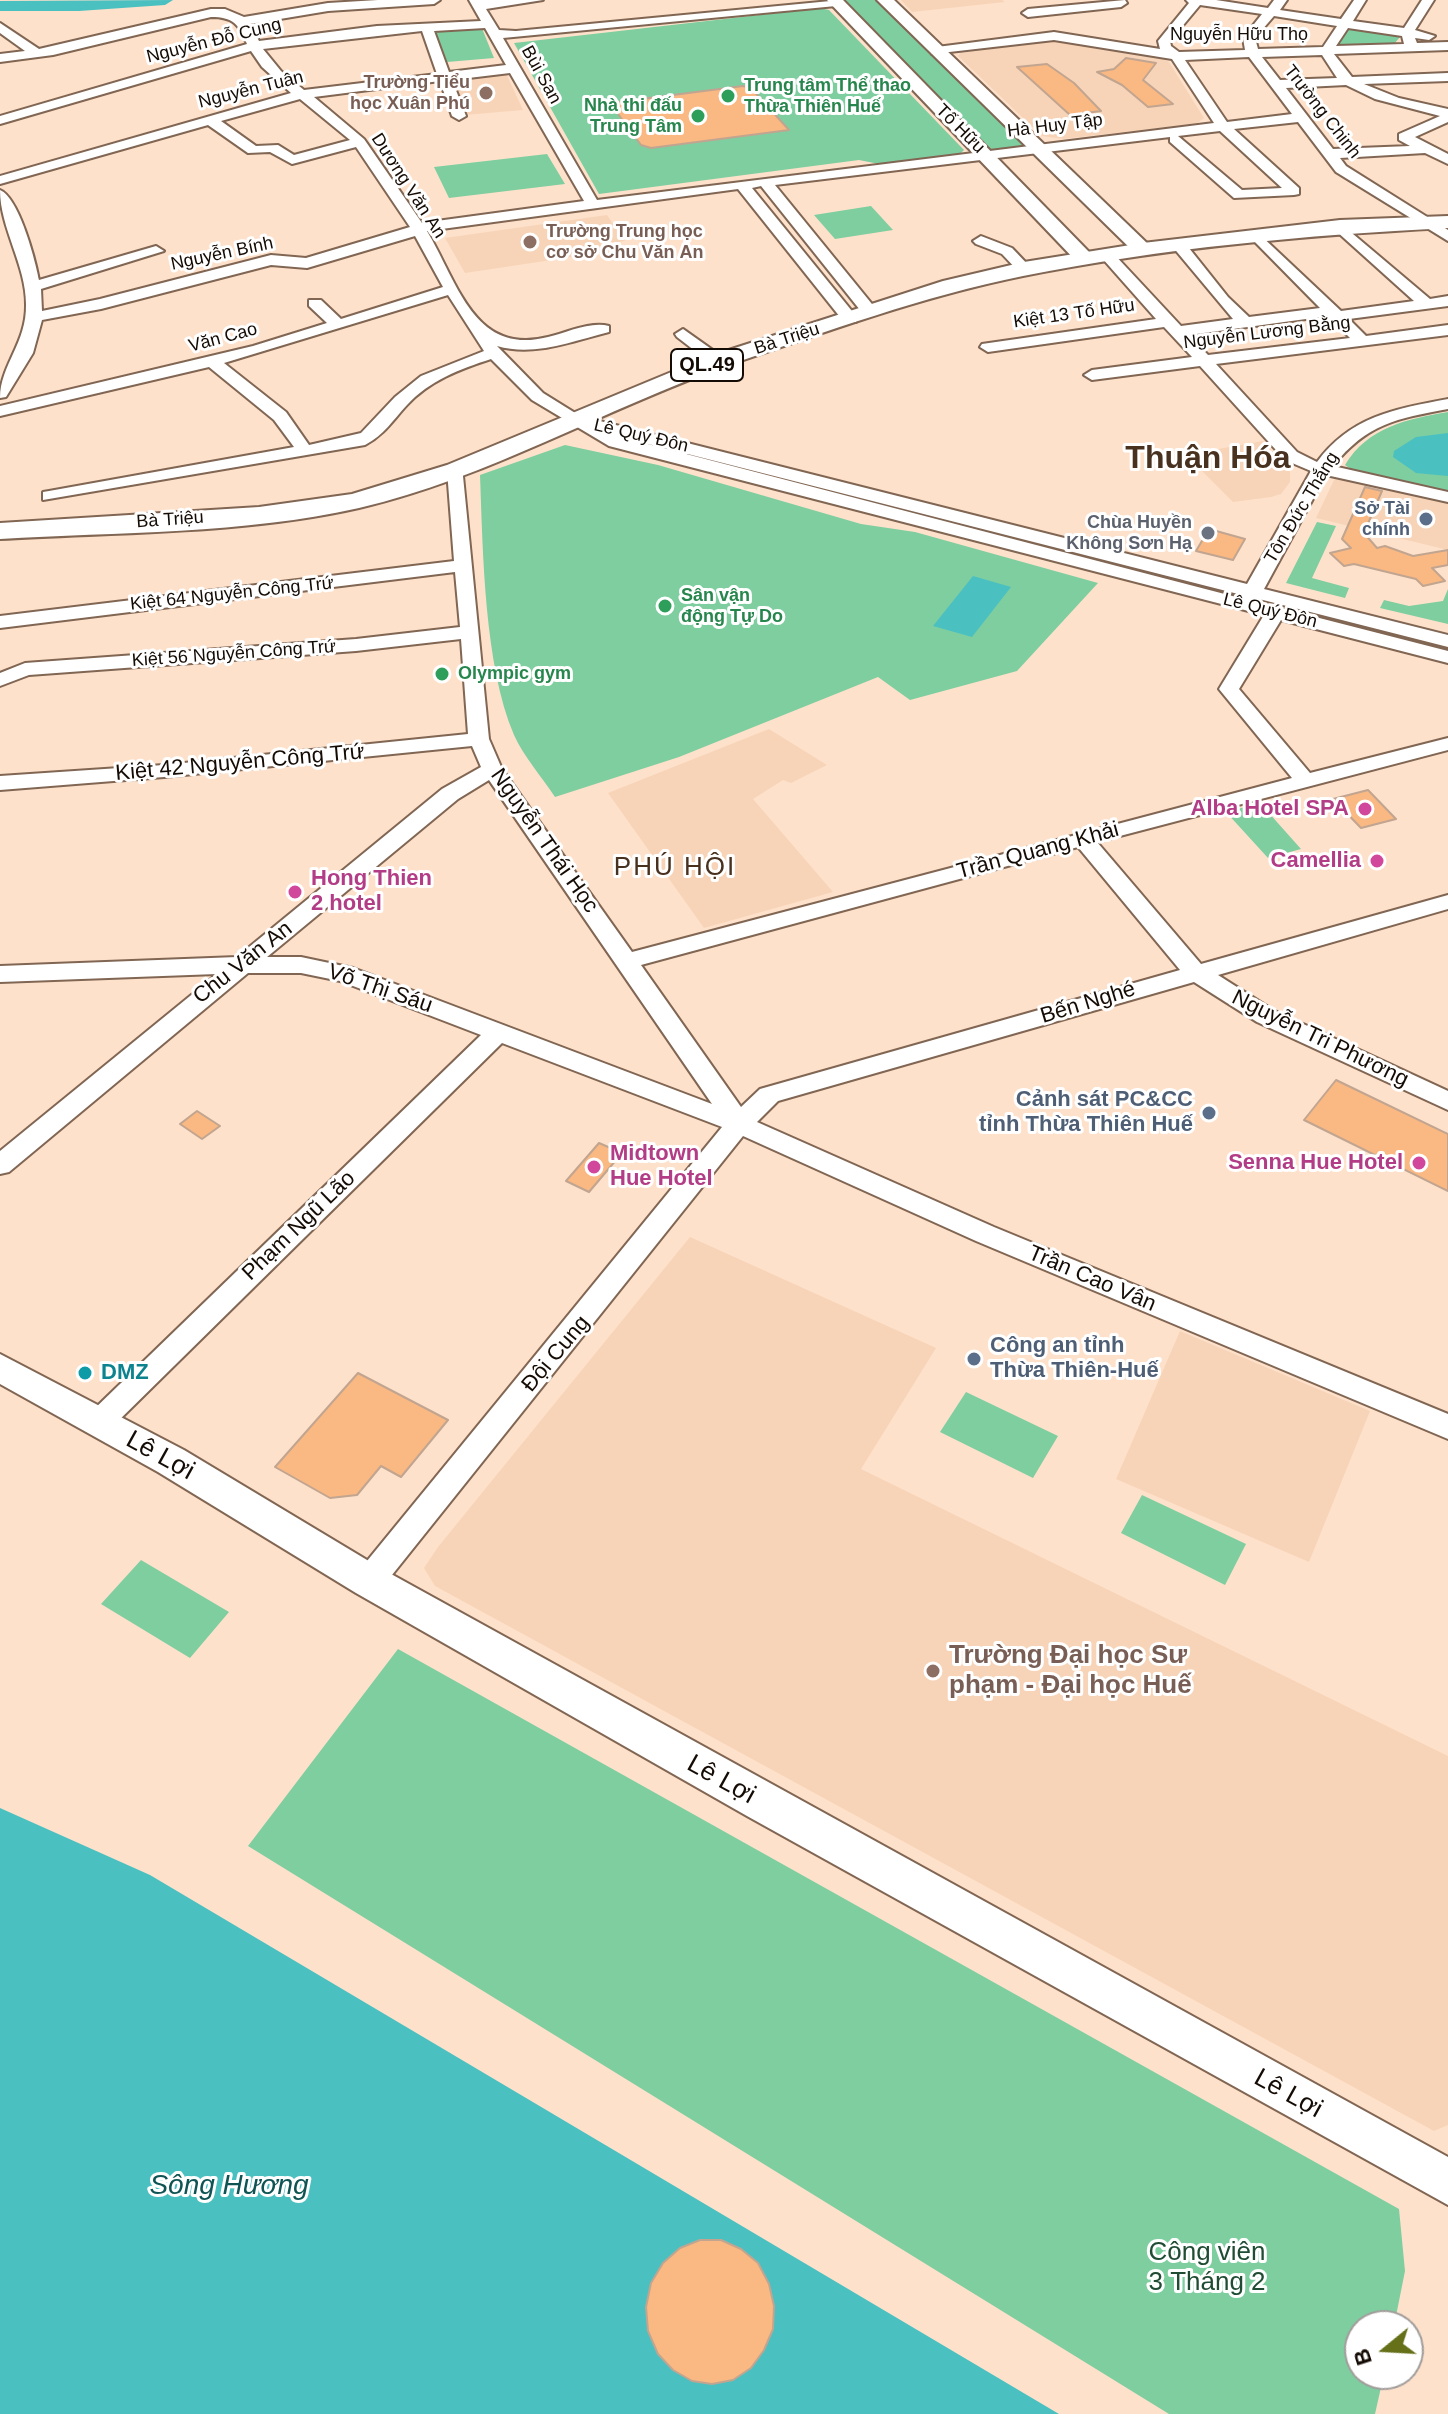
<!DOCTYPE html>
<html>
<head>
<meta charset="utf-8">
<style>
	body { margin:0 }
	#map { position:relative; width:1448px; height:2414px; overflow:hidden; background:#fee1cb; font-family:Arial,sans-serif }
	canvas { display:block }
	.north { position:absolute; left:1344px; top:2310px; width:80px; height:80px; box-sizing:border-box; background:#fff; border:2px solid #a19d9b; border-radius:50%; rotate:252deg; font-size:22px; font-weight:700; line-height:32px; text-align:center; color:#140b04 }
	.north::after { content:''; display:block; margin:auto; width:28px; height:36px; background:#657019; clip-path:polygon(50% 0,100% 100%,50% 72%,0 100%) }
</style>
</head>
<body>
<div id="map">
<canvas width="1448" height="2414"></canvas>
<div class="north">B</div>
</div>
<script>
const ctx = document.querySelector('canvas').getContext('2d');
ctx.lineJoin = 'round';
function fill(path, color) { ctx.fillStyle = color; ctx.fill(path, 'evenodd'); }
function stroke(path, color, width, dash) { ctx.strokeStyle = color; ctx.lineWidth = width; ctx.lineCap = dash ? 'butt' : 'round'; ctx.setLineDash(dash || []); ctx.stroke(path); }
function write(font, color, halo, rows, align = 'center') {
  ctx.font = font + ' Arial,sans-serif'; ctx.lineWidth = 6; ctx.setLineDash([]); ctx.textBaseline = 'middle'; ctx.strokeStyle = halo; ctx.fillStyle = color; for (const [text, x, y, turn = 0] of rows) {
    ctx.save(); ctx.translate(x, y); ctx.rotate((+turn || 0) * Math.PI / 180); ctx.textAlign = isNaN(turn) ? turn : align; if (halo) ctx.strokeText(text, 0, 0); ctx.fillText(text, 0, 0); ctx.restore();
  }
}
const built = new Path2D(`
	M901,0H1002L1005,2L912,12Z
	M1054,41L1161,57L1169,62L1204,118L1196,124L1063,139L1042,136L958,56L961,52Z
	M505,71L523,110L465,115L450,77Z
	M607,215L625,241L600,244L605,252L465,273L445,238Z
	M1263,441L1290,470V482L1281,494L1271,497L1233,502L1200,469L1203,467L1190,454Z
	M1343,477L1448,501V550L1316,518L1335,478Z
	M769,729L827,765L791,783L783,780L753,799L833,892L704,928L608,793Z
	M690,1237L936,1348L861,1469L1448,1756V2125L1434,2131L435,1586L424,1568L438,1547Z
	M1180,1331L1370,1411L1309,1562L1116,1479Z`);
const green = new Path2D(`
	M841,0H880L1024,144L1022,147L996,151L984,147Z
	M821,8L829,10L964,150L960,154L879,164L859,160L599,194L514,43Z
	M481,26L494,58L447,62L434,30Z
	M1350,27L1400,37L1394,44L1341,47L1335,43L1344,29Z
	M547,154L565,184L449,198L434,167Z
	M871,206L893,230L835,239L814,215Z
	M1448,412V492L1352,470L1345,465C1368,427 1407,419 1448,412Z
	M565,445L658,465L861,524L915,532L1098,583L1017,671L910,700L878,677L679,757L555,797C542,777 524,757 514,735C484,664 483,553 480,475Z
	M1317,522L1336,526L1312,578L1349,588L1345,598L1286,583Z
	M1448,589V624L1380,608L1384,600L1409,606L1443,601Z
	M1260,803L1301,849L1268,858L1226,812Z
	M966,1392L1058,1436L1033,1478L940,1432Z
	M1142,1495L1246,1544L1225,1585L1121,1533Z
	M141,1560L229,1612L190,1658L101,1604Z
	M398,1649L1399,2209L1405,2271L1394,2326H1360V2374H1384L1375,2414H1169L248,1846Z`);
const water = new Path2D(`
	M1448,433V476L1416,473L1393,457L1394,451L1416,437Z
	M973,576L1011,587L972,637L933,626Z
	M0,1808L150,1875L1059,2414H0Z`);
const river = new Path2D(`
	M173,0L165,5L79,11H0V1Z`);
const building = new Path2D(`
	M1126,58L1156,63L1143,80L1173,104L1148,107L1122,85L1097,72L1114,69Z
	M1047,64L1074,83L1101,111L1070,115L1017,67Z
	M743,86L751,88L789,130L651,148L641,145L610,103Z
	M1365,487L1382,491L1364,533L1377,548L1385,546L1413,556L1448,550V565L1432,568L1445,581L1423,586L1416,579L1354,564L1344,566L1330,553L1351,548L1342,539Z
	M1209,529L1245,539L1233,560L1196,551Z
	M1368,790L1396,819L1361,828L1333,799Z
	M1336,1080L1448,1134V1191L1304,1120Z
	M197,1111L220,1126L202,1139L180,1124Z
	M599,1143L622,1153L589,1192L566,1181Z
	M358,1373L448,1420L401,1477L381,1466L357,1495L330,1498L275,1467Z
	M700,2240H721L741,2249L758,2263L769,2284L774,2306L773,2329L764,2350L751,2368L733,2380L712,2384L692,2381L673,2370L658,2354L648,2331L646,2307L651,2283L663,2263L680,2248Z`);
const minor = new Path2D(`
	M378,0H440L434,4L328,11L250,24L259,41L377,26L481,21L469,0H543L486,9L499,30L516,31L841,0L836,6L503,38L597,200L1214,123L1172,59L1054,40L932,54L931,51L937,47L1054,32L1160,49L1158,41L1189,3L1186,0H1216L1268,8L1274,0H1287L1280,10L1341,19L1354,0H1366L1353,21L1404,28L1422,0H1434L1415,30L1435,36L1429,40L1415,38L1417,43L1448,42V50L1334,54L1352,77L1448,73V81L1364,84L1399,98L1448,109V122L1415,137L1448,154V164L1425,153L1340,158L1346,166L1448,230V241L1336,172L1298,122L1234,129L1299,188V194L1294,195L1234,198L1170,142V137L775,185L876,309V315H864L761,186L752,188L856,316V322H844L738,189L427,231C458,283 474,356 548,337C566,333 590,321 609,326V332C573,341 534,357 497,346L543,393L580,416L1247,584L1311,471L1285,460L1200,366L1092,380L1084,375L1092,370L1192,357L1164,327L988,352L980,347L982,344L1156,319L1102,258V252H1112L1181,326L1233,319L1172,246L1180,241L1185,243L1228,297L1249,317L1320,308L1252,239L1250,236L1257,232L1341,311L1414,301L1335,230L1333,227L1340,223L1430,299L1448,296V306L1349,319L1366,336L1448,325V335L1216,364L1297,452L1317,462C1351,416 1395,409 1448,399V409C1396,419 1368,423 1333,466L1448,492V502L1326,475L1264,589L1448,635V647L1259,599L1257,602L1448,651V663L1281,620L1239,689L1310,773L1448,738V750L1097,842L1201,964L1448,895V909L1218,975L1273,1010L1448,1091V1110L1257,1022L1194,982L778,1101L757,1122L994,1227L1448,1414V1439L976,1241L743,1136L380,1590L369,1594L358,1590L354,1581L358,1572L722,1127L502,1043L109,1430L99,1434L89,1430L85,1422L89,1414L481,1035L340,981L301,973H248L9,1172L0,1174V1151L217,974L0,982V966L237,957L442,789L481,767L472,746L164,777L0,790V776L164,765L468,734L461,639L356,651L29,675L0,686V673L25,663L356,639L460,627L455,572L0,628V616L454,561L447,470L450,466H462L489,739L502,769L632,952L1292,778L1219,689L1264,615L609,446L532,400L491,359C460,369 429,381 407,405C393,420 384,435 365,445L43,500V492L49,491L294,447L274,420L209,367L0,416V406L253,346L327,323L309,306V300H321L341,319L443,287L415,236L307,268L271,265L101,309L42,320L33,353L6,397L0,398C0,365 27,343 26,304C26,265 0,228 0,190C19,198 35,259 39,280L156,246L164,251L41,289L42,311L100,299L271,255L306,258L410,227L356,147L292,164L270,152L248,153L208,125L0,184V176L291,93L262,67L251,51L0,124V116L247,44C239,24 233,17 211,17L53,55L0,62V54L25,51L0,33V23L39,49L211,9H225L244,17L328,3ZM1200,5L1262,14L1243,38L1245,50L1179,52L1171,46L1170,41ZM1274,16L1337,26L1323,47L1258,49L1255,38ZM485,28L506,65L449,72L434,31ZM1348,28L1402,36L1404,44L1336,46ZM422,31L437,74L304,90L281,71L263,49ZM1322,55L1337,78L1280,80L1262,57ZM1249,57L1292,114L1227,122L1185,60ZM510,73L584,201L422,223L364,139L314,97L440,81L452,116L459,120L466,116L452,80ZM1346,85L1375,99L1440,116L1399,134V140L1410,146L1333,149L1286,88ZM300,99L350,140L294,155L278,145L256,146L221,121ZM1220,131L1282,188L1242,190L1178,136ZM448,295L484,351L421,376L395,397L361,433L309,445L286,412L224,363ZM1328,316L1350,338L1208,355L1189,335ZM617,436L1242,595L1240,598ZM489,780L712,1104L353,968L301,957H267L458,799ZM1078,847L1180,970L760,1089L741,1107L641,965Z
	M1125,0L1127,3L1121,7L1028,17L1022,13L1028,9Z
	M981,236L1012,248L1032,269L1019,272L1002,254L976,244L973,241Z
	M683,329L724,358V364H712L677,337L675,334Z`);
const major = new Path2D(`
	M827,0H843L1091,254V262H1077Z
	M877,0H894L1150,246V254H1136Z
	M0,1354L184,1450L382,1569L1448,2157V2205L747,1816L356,1593L158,1472L0,1384Z`);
const highway = new Path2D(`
	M1448,216V228C1306,235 1163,248 1023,276C924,296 825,332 729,365C604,409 488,478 359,508C245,534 117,532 0,539V523L259,507L352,494L447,465L710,356L943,281L1024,262L1143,243L1340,220Z`);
const markers = [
	[486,93,8,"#8d6e63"],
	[728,96,8,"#2e9e5b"],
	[698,116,8,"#2e9e5b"],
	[530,242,8,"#8d6e63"],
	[1426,519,8,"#5c6f8a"],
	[1208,533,8,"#6b7280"],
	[665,606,8,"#2e9e5b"],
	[442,674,8,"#2e9e5b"],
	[1365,809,8,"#d1479c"],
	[1377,861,8,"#d1479c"],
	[295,892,8,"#d1479c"],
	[1209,1113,8,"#5c6f8a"],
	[1419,1163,8,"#d1479c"],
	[594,1167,8,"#d1479c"],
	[974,1359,8,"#5c6f8a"],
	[85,1373,8,"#0f9aa8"],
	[933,1671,8,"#8d6e63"]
];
const farStreetnames = [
	["Nguyễn Hữu Thọ",1239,35],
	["Nguyễn Đỗ Cung",214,41,-14],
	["Bùi San",541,75,61],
	["Nguyễn Tuân",251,90,-14],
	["Trường Chinh",1322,112,52],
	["Hà Huy Tập",1055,126,-7],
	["Tố Hữu",960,129,45],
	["Dương Văn An",408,186,57],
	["Nguyễn Bính",222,254,-12],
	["Kiệt 13 Tố Hữu",1074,314,-8],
	["Nguyễn Lương Bằng",1267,333,-7],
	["Văn Cao",223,338,-15],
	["Bà Triệu",787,339,-18],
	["Lê Quý Đôn",641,436,13],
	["Tôn Đức Thắng",1302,508,-59],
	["Bà Triệu",170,520,-4],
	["Kiệt 64 Nguyễn Công Trứ",232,594,-6],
	["Lê Quý Đôn",1270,611,14],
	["Kiệt 56 Nguyễn Công Trứ",234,654,-4]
];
const farEducationnames = [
	["Trường Tiểu",470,83],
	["học Xuân Phú",470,104],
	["Trường Trung học",546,232,"left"],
	["cơ sở Chu Văn An",546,253,"left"]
];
const farLeisurenames = [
	["Trung tâm Thể thao",744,86],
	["Thừa Thiên Huế",744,107],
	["Nhà thi đấu",682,106,"right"],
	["Trung Tâm",682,127,"right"],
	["Sân vận",681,596],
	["động Tự Do",681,617],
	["Olympic gym",458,674]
];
const farServicenames = [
	["Sở Tài",1410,509],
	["chính",1410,530]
];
const farWorshipnames = [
	["Chùa Huyền",1192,523],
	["Không Sơn Hạ",1192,544]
];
const shields = [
	[707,365,72]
];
const shieldNames = [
	["QL.49",707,365]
];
const streetNames = [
	["Kiệt 42 Nguyễn Công Trứ",240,763,-5],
	["Nguyễn Thái Học",544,841,55],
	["Trần Quang Khải",1038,851,-15],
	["Chu Văn An",243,963,-38],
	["Võ Thị Sáu",380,989,19],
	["Bến Nghé",1088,1003,-17],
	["Nguyễn Tri Phương",1320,1039,26],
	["Phạm Ngũ Lão",299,1226,-44],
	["Trần Cao Vân",1092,1279,23],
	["Đội Cung",556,1354,-50]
];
const hotelNames = [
	["Alba Hotel SPA",1349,809],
	["Camellia",1361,861],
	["Hong Thien",311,879,"left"],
	["2 hotel",311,904,"left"],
	["Midtown",610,1154,"left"],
	["Hue Hotel",610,1179,"left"],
	["Senna Hue Hotel",1403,1163]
];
const serviceNames = [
	["Cảnh sát PC&CC",1193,1100],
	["tỉnh Thừa Thiên Huế",1193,1125],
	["Công an tỉnh",990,1346,"left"],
	["Thừa Thiên-Huế",990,1371,"left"]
];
const cultureNames = [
	["DMZ",101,1373]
];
const quarterNames = [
	["PHÚ HỘI",675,868]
];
const nearStreetnames = [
	["Lê Lợi",160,1456,29],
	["Lê Lợi",721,1780,29],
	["Lê Lợi",1288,2094,29]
];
const nearEducationnames = [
	["Trường Đại học Sư",949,1656],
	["phạm - Đại học Huế",949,1686]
];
const nearParknames = [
	["Công viên",1207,2253],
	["3 Tháng 2",1207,2283]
];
const nearWaternames = [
	["Sông Hương",229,2186]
];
const farTownnames = [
	["Thuận Hóa",1208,459]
];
fill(built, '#f7d4b8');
fill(green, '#7ecea0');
fill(water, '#4bc0c1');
fill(river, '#4bc0c1');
fill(building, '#fab882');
stroke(building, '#c1a590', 2);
stroke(minor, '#806653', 4);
stroke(major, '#806653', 4);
stroke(highway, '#806653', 4);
fill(minor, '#fff');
fill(major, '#fff');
fill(highway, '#fff');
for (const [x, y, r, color] of markers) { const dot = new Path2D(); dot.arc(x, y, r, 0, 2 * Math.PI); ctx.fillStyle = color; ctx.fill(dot); stroke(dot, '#fff', 3); }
write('18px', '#140b04', '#fff', farStreetnames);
write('bold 18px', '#785e54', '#fff', farEducationnames, 'right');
write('bold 18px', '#27864d', '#fff', farLeisurenames, 'left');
write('bold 18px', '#4e5e75', '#fff', farServicenames, 'right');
write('bold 18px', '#5b616d', '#fff', farWorshipnames, 'right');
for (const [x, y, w] of shields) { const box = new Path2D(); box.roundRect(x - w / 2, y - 16, w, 32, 6); ctx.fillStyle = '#fff'; ctx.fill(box); stroke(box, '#140b04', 2); }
write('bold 20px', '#140b04', null, shieldNames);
write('22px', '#140b04', '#fff', streetNames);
write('bold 22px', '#b23c85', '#fff', hotelNames, 'right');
write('bold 22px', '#4e5e75', '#fff', serviceNames, 'right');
write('bold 22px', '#0d838f', '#fff', cultureNames, 'left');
ctx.letterSpacing = '2px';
write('26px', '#48311f', '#fff', quarterNames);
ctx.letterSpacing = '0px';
write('26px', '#140b04', '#fff', nearStreetnames);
write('bold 26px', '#785e54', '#fff', nearEducationnames, 'left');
write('26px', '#204c34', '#fff', nearParknames);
write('italic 28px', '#0f5454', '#fff', nearWaternames);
write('bold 32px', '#48311f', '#fff', farTownnames);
</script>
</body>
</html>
